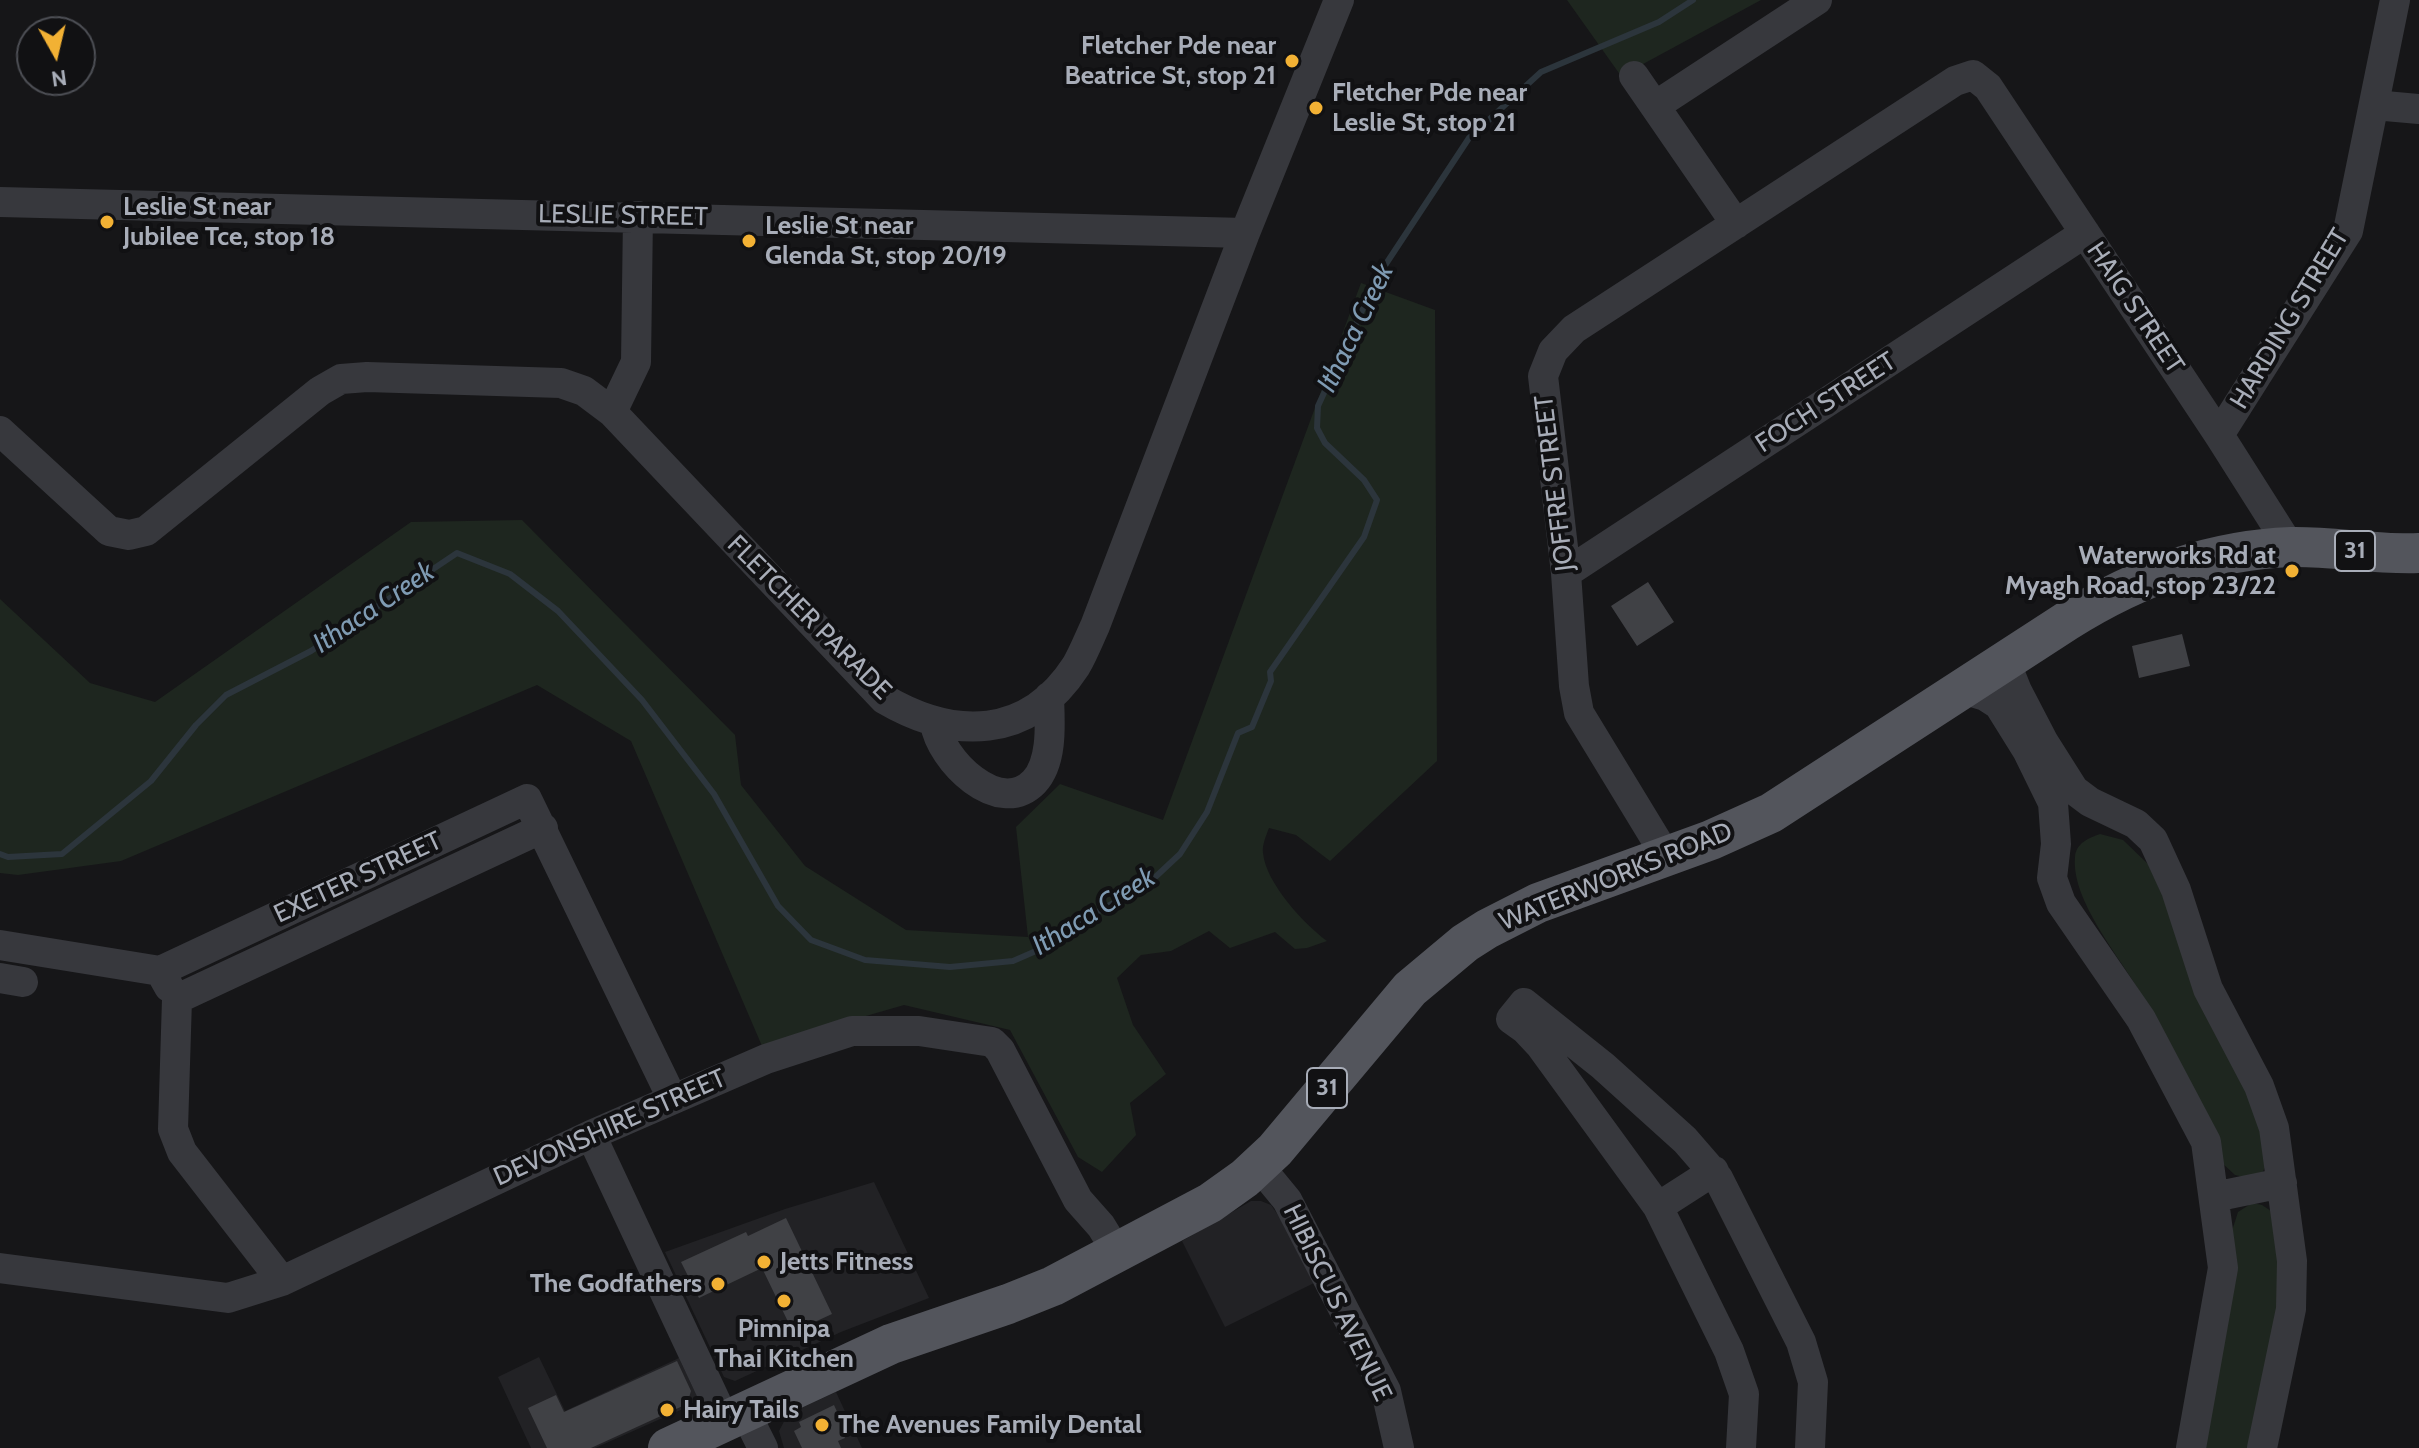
<!DOCTYPE html>
<html>
<head>
<meta charset="utf-8">
<style>
	body { margin:0 }
	#map { position:relative; width:2419px; height:1448px; overflow:hidden; background:#161618; font-family:Cabin,sans-serif }
	canvas { display:block }
	.north { position:absolute; left:16px; top:16px; width:80px; height:80px; box-sizing:border-box; background:#111113; border:2px solid #4d4f55; border-radius:50%; rotate:172deg; font-size:22px; font-weight:700; line-height:32px; text-align:center; color:#a8adb8 }
	.north::after { content:''; display:block; margin:auto; width:28px; height:36px; background:#f2b134; clip-path:polygon(50% 0,100% 100%,50% 72%,0 100%) }
</style>
</head>
<body>
<div id="map">
<canvas width="2419" height="1448"></canvas>
<div class="north">N</div>
</div>
<script>
const ctx = document.querySelector('canvas').getContext('2d');
ctx.lineJoin = 'round';
function fill(path, color) { ctx.fillStyle = color; ctx.fill(path, 'evenodd'); }
function stroke(path, color, width, dash) { ctx.strokeStyle = color; ctx.lineWidth = width; ctx.lineCap = dash ? 'butt' : 'round'; ctx.setLineDash(dash || []); ctx.stroke(path); }
function write(font, color, halo, rows, align = 'center') {
  ctx.font = font + ' Cabin,sans-serif'; ctx.lineWidth = 8; ctx.setLineDash([]); ctx.textBaseline = 'middle'; ctx.strokeStyle = halo; ctx.fillStyle = color; for (const [text, x, y, turn = 0] of rows) {
    ctx.save(); ctx.translate(x, y); ctx.rotate((+turn || 0) * Math.PI / 180); ctx.textAlign = isNaN(turn) ? turn : align; if (halo) ctx.strokeText(text, 0, 0); ctx.fillText(text, 0, 0); ctx.restore();
  }
}
const built = new Path2D(`
	M874,1182L929,1298L841,1332L735,1381L724,1377L665,1252L785,1209Z
	M1251,1201H1261L1271,1205L1280,1218L1314,1283L1225,1327L1182,1241Z
	M539,1357L565,1411L679,1358L697,1396L694,1404L595,1448H531L498,1377Z
	M836,1392L862,1448H784L779,1431L788,1414Z`);
const green = new Path2D(`
	M1567,0H1761L1621,76Z
	M1361,283L1435,310L1437,761L1330,861L1296,835L1269,828C1266,836 1262,845 1263,853C1266,883 1303,923 1327,941L1307,948L1295,949L1275,932L1230,948L1209,931L1171,951L1141,955L1117,978L1133,1025L1166,1074L1130,1103L1136,1135L1102,1172L1078,1157L1010,1030L904,1005L762,1046L631,741L537,685L121,861L18,875L0,873V599L90,683L155,702L411,522L522,520L735,735L741,785L805,866L906,930L1028,937L1016,827L1060,784L1163,820Z
	M2100,834L2123,840L2148,864L2257,1102L2268,1162L2262,1173L2249,1178L2235,1175L2220,1161C2194,1106 2170,1048 2141,994C2121,958 2071,901 2075,857C2076,843 2089,838 2100,834Z
	M2252,1203L2262,1205L2274,1213L2282,1304L2251,1448H2203L2232,1231L2238,1212Z`);
const stream = new Path2D(`
	M0,854L8,857L62,854L151,781L196,725L226,695L311,651L457,553L510,574L558,611L642,700L714,794L778,906L811,940L865,960L950,967L1013,961L1052,944L1069,928L1150,882L1180,854L1207,812L1238,733L1252,727L1271,681L1270,672L1364,537L1377,500L1364,480L1325,443L1317,428L1318,406L1378,276L1469,138L1541,72L1659,22L1693,0`);
const building = new Path2D(`
	M1648,582L1674,622L1637,646L1611,606Z
	M2182,634L2190,666L2139,678L2132,646Z
	M786,1218L832,1314L793,1332L762,1268L699,1298L681,1262L746,1232L748,1236Z
	M677,1361L691,1391L687,1404L591,1448H547L528,1408L556,1395L564,1412Z
	M834,1405L845,1429L841,1430L845,1438L838,1441L841,1448H802L794,1431L801,1427L799,1422Z`);
const minor = new Path2D(`
	M1634,76L1736,224
	M2374,105L2419,109
	M1655,106L1817,0
	M0,202L1245,233
	M612,412L636,362L638,216
	M0,431L109,531L129,535L146,531L320,391L341,379L367,377L561,383L584,391L612,412L884,699C954,740 1028,740 1076,666C1083,654 1089,639 1095,626L1245,233L1339,0
	M2219,435L2348,231L2395,0
	M1566,573L2085,233
	M2005,661L2017,691L2043,741L2074,790L2090,802L2136,824L2153,840L2176,890L2208,989L2259,1086L2274,1128L2292,1261L2291,1309L2262,1448
	M1962,689L1985,696L1999,705L2027,750L2053,803L2056,844L2052,878L2061,903L2141,1019L2206,1142L2223,1268L2191,1448
	M935,723C940,760 999,818 1034,782C1053,762 1050,723 1049,697
	M1666,856L1579,713L1574,686L1566,573L1543,376L1553,351L1574,329L1955,81L1973,75L1988,87L2219,435L2290,547
	M0,945L160,971L169,987
	M160,971L527,799L672,1098
	M0,978L23,982
	M177,999L543,828
	M177,999L173,1129L182,1152L282,1281
	M591,1135L725,1421
	M1259,1166L1287,1200L1386,1391L1399,1448
	M2214,1197L2282,1183
	M1658,1207L1714,1171
	M0,1268L228,1298L282,1281L591,1135L766,1059L852,1031H919L992,1042L1000,1050L1078,1200L1101,1226L1117,1252
	M745,1412L763,1448
	M1741,1448L1744,1394L1729,1351L1658,1207L1540,1045L1525,1029L1511,1019L1524,1003L1603,1066L1685,1140L1718,1178L1801,1342L1813,1382L1810,1448`);
const major = new Path2D(`
	M668,1448L891,1344L1008,1304L1053,1286L1210,1203L1245,1178L1275,1150L1410,989L1465,943L1487,929L1538,903L1711,840L1771,813L2067,621C2135,578 2209,550 2291,547C2333,546 2376,555 2419,553`);
const markers = [
	[1292,61,8,"#f2b134"],
	[1316,108,8,"#f2b134"],
	[107,222,8,"#f2b134"],
	[749,241,8,"#f2b134"],
	[2292,571,8,"#f2b134"],
	[764,1262,8,"#f2b134"],
	[718,1284,8,"#f2b134"],
	[784,1301,8,"#f2b134"],
	[667,1410,8,"#f2b134"],
	[822,1425,8,"#f2b134"]
];
const shields = [
	[2355,551,40],
	[1327,1088,40]
];
const shieldNames = [
	["31",2355,551],
	["31",1327,1088]
];
const poiNames = [
	["Fletcher Pde near",1276,46,"right"],
	["Beatrice St, stop 21",1276,76,"right"],
	["Fletcher Pde near",1332,93],
	["Leslie St, stop 21",1332,123],
	["Leslie St near",123,207],
	["Jubilee Tce, stop 18",123,237],
	["Leslie St near",765,226],
	["Glenda St, stop 20/19",765,256],
	["Waterworks Rd at",2276,556,"right"],
	["Myagh Road, stop 23/22",2276,586,"right"],
	["Jetts Fitness",780,1262],
	["The Godfathers",702,1284,"right"],
	["Pimnipa",784,1329,"center"],
	["Thai Kitchen",784,1359,"center"],
	["Hairy Tails",683,1410],
	["The Avenues Family Dental",838,1425]
];
const streetNames = [
	["LESLIE STREET",623,216,1],
	["HAIG STREET",2135,308,56],
	["HARDING STREET",2290,319,-59],
	["FOCH STREET",1826,403,-33],
	["JOFFRE STREET",1555,483,-97],
	["FLETCHER PARADE",809,618,45],
	["WATERWORKS ROAD",1616,877,-22],
	["EXETER STREET",358,878,-25],
	["DEVONSHIRE STREET",610,1128,-24],
	["HIBISCUS AVENUE",1337,1303,64]
];
const waterNames = [
	["Ithaca Creek",1356,328,-64],
	["Ithaca Creek",374,608,-34],
	["Ithaca Creek",1094,912,-32]
];
fill(built, '#222225');
fill(green, '#1e261f');
stroke(stream, '#2c353c', 6);
fill(building, '#404145');
stroke(minor, '#37383d', 30);
stroke(major, '#53555c', 40);
for (const [x, y, r, color] of markers) { const dot = new Path2D(); dot.arc(x, y, r, 0, 2 * Math.PI); ctx.fillStyle = color; ctx.fill(dot); stroke(dot, '#111113', 3); }
for (const [x, y, w] of shields) { const box = new Path2D(); box.roundRect(x - w / 2, y - 20, w, 40, 6); ctx.fillStyle = '#111113'; ctx.fill(box); stroke(box, '#a8adb8', 2); }
write('bold 24px', '#a8adb8', null, shieldNames);
write('bold 26px', '#a8adb8', '#111113', poiNames, 'left');
write('26px', '#a8adb8', '#111113', streetNames);
write('italic 28px', '#7f9bb3', '#111113', waterNames);
</script>
</body>
</html>
